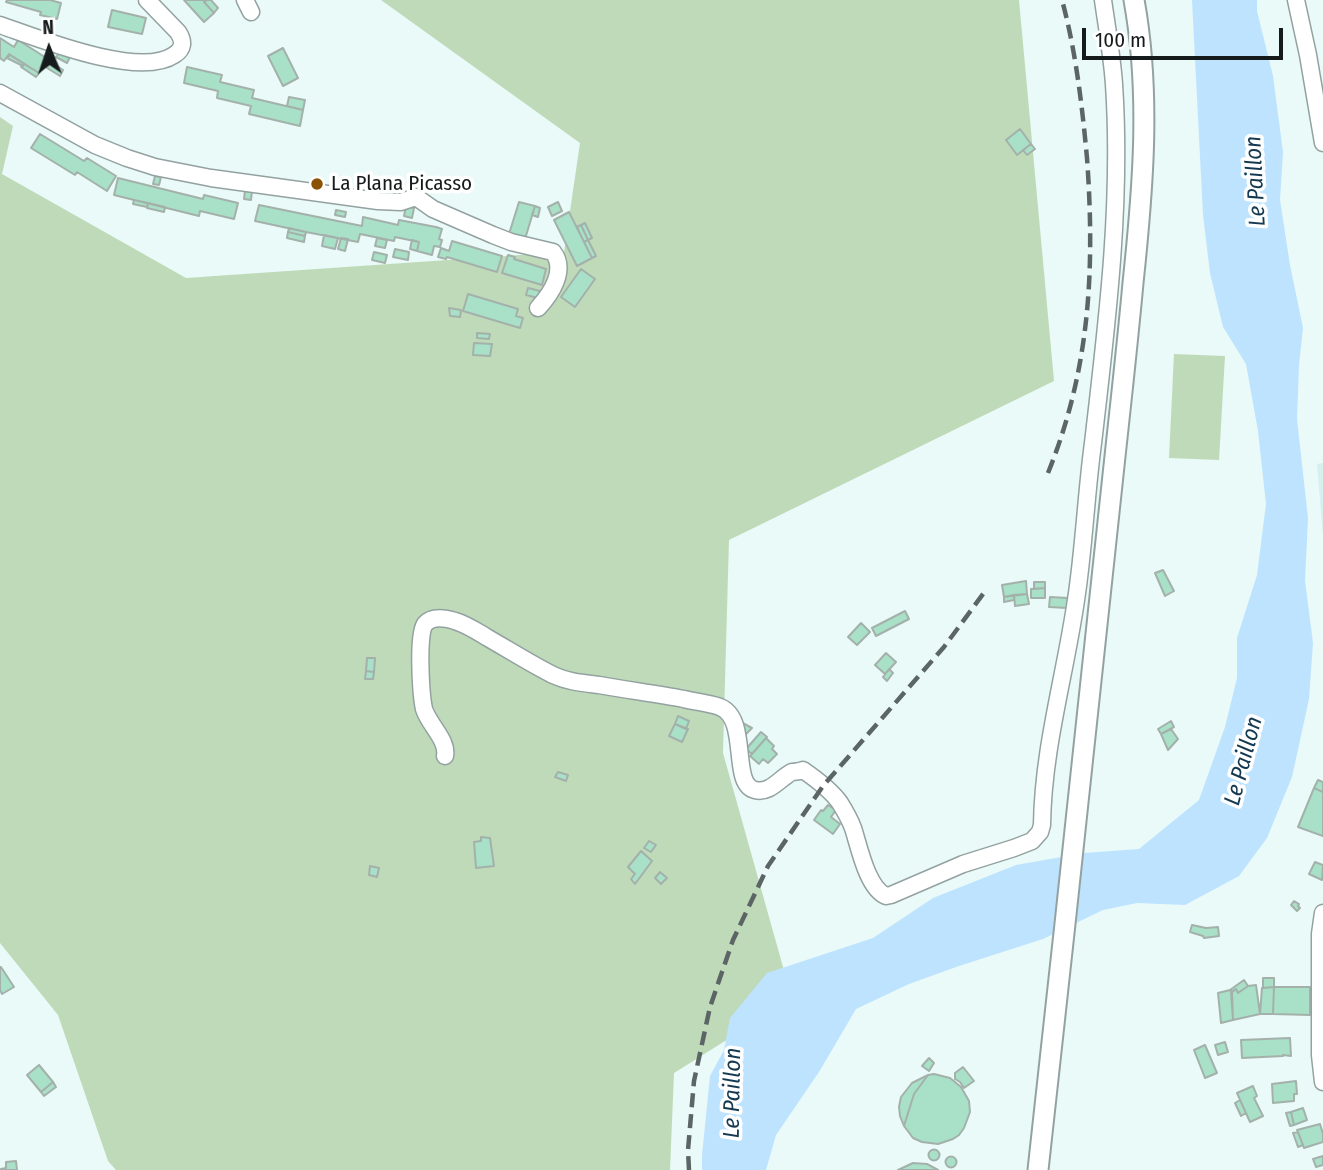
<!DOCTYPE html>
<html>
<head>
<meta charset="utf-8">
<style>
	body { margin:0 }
	#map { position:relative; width:1323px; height:1170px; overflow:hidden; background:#e9faf8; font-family:"Fira Sans Condensed",sans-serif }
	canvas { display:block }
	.north { position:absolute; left:14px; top:14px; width:70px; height:70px; -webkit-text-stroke:5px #fff; paint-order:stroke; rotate:358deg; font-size:19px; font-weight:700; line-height:28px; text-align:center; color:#151b1b }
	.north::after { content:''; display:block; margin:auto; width:24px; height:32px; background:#151b1b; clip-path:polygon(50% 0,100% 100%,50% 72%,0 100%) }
	.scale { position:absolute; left:1082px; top:28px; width:201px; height:32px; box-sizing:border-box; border:4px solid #151b1b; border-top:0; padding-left:9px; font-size:21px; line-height:24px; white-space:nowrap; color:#151b1b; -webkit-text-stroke:5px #fff; paint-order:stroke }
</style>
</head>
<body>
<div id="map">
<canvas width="1323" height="1170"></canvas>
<div class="north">N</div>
<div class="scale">100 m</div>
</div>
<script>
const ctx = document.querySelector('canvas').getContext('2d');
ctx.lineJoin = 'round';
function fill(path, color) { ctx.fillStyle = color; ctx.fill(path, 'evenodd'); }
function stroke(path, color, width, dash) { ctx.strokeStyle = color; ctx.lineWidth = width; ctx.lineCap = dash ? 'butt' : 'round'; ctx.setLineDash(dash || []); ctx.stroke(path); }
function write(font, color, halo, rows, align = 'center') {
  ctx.font = font + ' "Fira Sans Condensed",sans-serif'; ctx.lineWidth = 7; ctx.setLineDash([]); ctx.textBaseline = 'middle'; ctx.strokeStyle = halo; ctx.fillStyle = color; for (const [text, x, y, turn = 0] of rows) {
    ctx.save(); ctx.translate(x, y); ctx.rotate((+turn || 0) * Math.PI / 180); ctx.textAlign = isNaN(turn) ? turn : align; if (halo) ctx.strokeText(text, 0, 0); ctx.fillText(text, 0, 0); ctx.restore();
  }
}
const built = new Path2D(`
	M1323,463V536L1317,464Z`);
const green = new Path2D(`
	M381,0H1019L1054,381L729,540L723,753L792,999L674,1073L670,1170H116L108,1161L58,1015L0,943V117L13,126L2,174L186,278L564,252L580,143Z
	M1174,354L1225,356L1219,460L1169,458Z`);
const water = new Path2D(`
	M1192,0H1257V11L1273,76L1283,152L1280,200L1290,265L1303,328L1299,365L1297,419L1308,518L1305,581L1313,643L1309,699L1292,777L1267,838L1239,876L1185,905L1137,903L1103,910L1043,939L959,966L909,984L856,1009L819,1072L776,1135L766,1170H702V1155L710,1076L724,1050L730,1018L767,973L873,938L933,898L1016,865L1084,853L1139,849L1199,800L1225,727L1237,678V638L1257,575L1266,504L1258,431L1246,364L1223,327L1210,273L1203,215Z`);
const building = new Path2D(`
	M7,0H50L61,3L57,19L40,15L41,12L6,2Z
	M184,0H207L204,2L214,13L204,22Z
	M207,0H211L218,8L214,13L204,2Z
	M112,10L146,18L142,34L108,27Z
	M0,38L14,47L18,40L48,59L39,73L9,54L4,61L0,58Z
	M283,48L298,78L283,86L268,56Z
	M60,52L70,57L67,63L56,57Z
	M10,55L24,64L23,66L7,58Z
	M51,62L63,70L60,76L47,68Z
	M24,64L39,73L36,77L21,67Z
	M187,67L222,75L220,82L254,90L252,98L303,110L300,126L249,114L251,106L217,98L218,91L184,83Z
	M289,97L305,100L303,110L287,106Z
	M1020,129L1031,144L1017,155L1006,140Z
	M40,134L84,161L87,158L116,176L107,191L77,172L75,175L31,148Z
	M1031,144L1035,149L1027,155L1023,150Z
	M155,176L161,177L159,185L153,184Z
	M118,178L203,199L204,195L238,203L234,219L200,211L199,216L114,195Z
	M245,190L252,191L251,200L244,199Z
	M134,200L148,203L147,207L133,204Z
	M519,202L535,206L525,239L509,234Z
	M558,202L562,211L552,216L548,207Z
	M148,203L165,207L164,212L147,208Z
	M259,205L362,226L363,217L398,225L399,220L436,227L442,229L439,239L442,240L440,247L434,246L432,255L417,251L419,242L395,237L394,241L360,234L358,242L306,232L255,221Z
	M406,206L414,208L412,218L404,216Z
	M535,206L540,208L538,217L532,215Z
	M336,210L346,212L345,217L335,215Z
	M569,212L592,258L577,266L554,220Z
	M585,223L592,238L588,240L581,225Z
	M581,225L588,240L584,242L577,227Z
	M289,228L306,232L305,236L288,232Z
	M288,232L305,236L304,242L287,238Z
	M324,235L338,238L335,249L322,246Z
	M341,238L348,239L345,251L338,249Z
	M377,238L387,240L385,248L375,246Z
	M412,240L419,242L417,251L410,249Z
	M588,240L596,256L592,258L584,242Z
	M452,241L502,256L497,272L447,257L446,259L438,257L441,248L449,251Z
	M395,249L409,252L408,260L393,257Z
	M374,252L387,255L385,263L372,260Z
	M508,255L515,257L514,259L546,269L542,285L502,273Z
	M581,269L595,279L575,307L561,297Z
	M528,288L540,291L538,298L526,295Z
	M468,294L518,309L516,316L523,318L520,328L463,311Z
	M449,308L461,310L460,317L450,316Z
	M477,333L490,334L489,339L477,338Z
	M474,343L492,344L490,356L473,355Z
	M1163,570L1174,591L1165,596L1155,573Z
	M1026,581L1027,594L1004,597L1002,585Z
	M1034,582H1045V588L1034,589Z
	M1045,588V598H1031V589Z
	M1027,594L1029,604L1015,606L1014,595Z
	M1014,595V600L1004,602V597Z
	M1050,597L1068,598L1067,608L1049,607Z
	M905,611L909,619L876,636L872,628Z
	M861,623L870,632L857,645L848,637Z
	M886,653L896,662L885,674L875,665Z
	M367,658H375L374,672L366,671Z
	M889,669L893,673L887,681L883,677Z
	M366,671L374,672L373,679H365Z
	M678,716L689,721L686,729L675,724Z
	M739,721L752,728L742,738Z
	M1171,721L1174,727L1161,734L1158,729Z
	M675,724L688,729L682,742L669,736Z
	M1171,729L1178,739L1168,750L1161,734Z
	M761,732L767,737L752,754L746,749Z
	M766,738L774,746L772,749L777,754L768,763L763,759L759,764L750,756Z
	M558,772L568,775L566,781L555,777Z
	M1318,780L1323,782V792L1314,788Z
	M1314,788L1323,792V836L1298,827Z
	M828,805L836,810L831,817L840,824L833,834L814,820L821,810L823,811Z
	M481,837L490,838L494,866L476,868L474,842L481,841Z
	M649,841L656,845L651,852L644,848Z
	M641,851L652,861L635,884L631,879L635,874L628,867Z
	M1315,862L1323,865L1322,880L1309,874Z
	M370,866L379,868L377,877L369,875Z
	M660,872L667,878L661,884L655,878Z
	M1294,901L1299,904L1298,906L1300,908L1297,911L1291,905Z
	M1192,925L1206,928L1218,927L1219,936L1204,938L1203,936L1190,932Z
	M0,967H1L14,987L2,994L0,990Z
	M1263,978H1274V987L1263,988Z
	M1244,980L1248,986L1238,993L1236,989L1232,992L1230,990Z
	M1256,985L1260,1014L1233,1020L1231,992L1236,989L1238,993L1248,986Z
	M1274,987H1310V1015L1273,1014Z
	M1274,987L1273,1014H1260L1262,988Z
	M1230,990L1232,992L1233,1020L1221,1023L1218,993Z
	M1290,1038L1291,1056L1283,1055V1056L1242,1058L1241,1040Z
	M1225,1042L1228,1052L1218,1055L1215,1045Z
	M1205,1045L1217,1073L1205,1078L1194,1050Z
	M929,1058L934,1063L929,1071L922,1066Z
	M39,1065L53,1082L41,1092L27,1075Z
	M963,1067L974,1081L964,1088L960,1082L955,1079V1073Z
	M934,1074L950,1078L961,1087L969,1101L970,1112L964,1128L959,1135L953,1139L938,1144L922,1142L913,1138L904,1126L914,1094L928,1075Z
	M928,1075L914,1094L904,1126L900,1116L899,1107L901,1097L912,1083Z
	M1296,1081L1297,1094H1294V1101L1273,1103L1272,1084Z
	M53,1082L56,1087L44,1096L41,1092Z
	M1253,1086L1257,1096L1254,1098L1263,1116L1250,1122L1237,1093Z
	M1240,1100L1246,1113L1241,1116L1235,1103Z
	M1303,1108L1307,1120L1294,1125L1291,1112Z
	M1291,1112L1294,1125L1290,1126L1286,1113Z
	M1320,1124L1323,1134V1142L1304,1148L1297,1130Z
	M1298,1132L1303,1145L1298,1147L1293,1133Z
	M928.5 1155a5.5 5.5 0 1 1 11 0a5.5 5.5 0 1 1-11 0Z
	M1323,1156V1165L1316,1167L1313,1159Z
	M945.5 1162a5.5 5.5 0 1 1 11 0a5.5 5.5 0 1 1-11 0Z
	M16,1161L17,1170H1V1169L6,1168V1162Z
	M913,1163L927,1164L938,1170H898Z`);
const minor = new Path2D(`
	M245,0L251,12
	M1296,0L1308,55L1323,143
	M0,25C38,38 139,79 174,55C184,49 184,41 178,32L147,0
	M0,93L95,145L127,158L155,167L211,178L378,201L401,202L416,197L433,209L493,235L511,242L553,252C567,270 551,294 538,308
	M445,756C448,740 429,725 424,709C421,695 417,634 425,624C432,616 445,618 455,621C466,624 478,632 488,638C509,650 531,664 553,675C568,682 583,683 599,685C628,690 656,694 684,699C696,702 709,703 720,707C750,719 730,784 755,790C770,794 780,778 792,772C794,772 801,771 803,770C816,779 831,790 840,803C845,811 850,820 853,828C859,846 867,888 886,896L891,895L963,864L1014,848L1032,841L1040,832L1042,825C1043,748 1065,676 1076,600C1084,548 1086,495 1093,443C1107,323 1122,204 1114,84C1112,56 1107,28 1103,0
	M1323,913L1320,934V1055L1323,1082`);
const major = new Path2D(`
	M1038,1170C1064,929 1092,688 1116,447C1122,392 1128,338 1133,283C1143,189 1151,93 1134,0`);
const rail = new Path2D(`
	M1048,473C1090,369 1095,270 1087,158C1082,105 1076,52 1062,0
	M689,1170L688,1150L694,1081L710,1007L733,940L768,866L823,786L944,647L986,590`);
const markers = [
	[317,184,7,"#8a5205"]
];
const poiNames = [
	["La Plana Picasso",331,184]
];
const waterNames = [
	["Le Paillon",1256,181,-93],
	["Le Paillon",1244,761,-75],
	["Le Paillon",733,1093,-89]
];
fill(built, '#d6f0ee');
fill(green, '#bfdab9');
fill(water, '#bee3ff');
fill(building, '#a8e1c8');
stroke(building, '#a4b1ab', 2);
stroke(minor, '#93a2a1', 19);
stroke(major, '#93a2a1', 23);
stroke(minor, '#fff', 16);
stroke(major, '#fff', 19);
stroke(rail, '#5c6565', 4.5, [14, 7]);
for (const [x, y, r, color] of markers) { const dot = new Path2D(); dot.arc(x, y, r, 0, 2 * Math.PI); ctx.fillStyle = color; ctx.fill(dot); stroke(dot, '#fff', 2.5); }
write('21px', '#151b1b', '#fff', poiNames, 'left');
write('italic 23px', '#143950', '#fff', waterNames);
</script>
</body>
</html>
